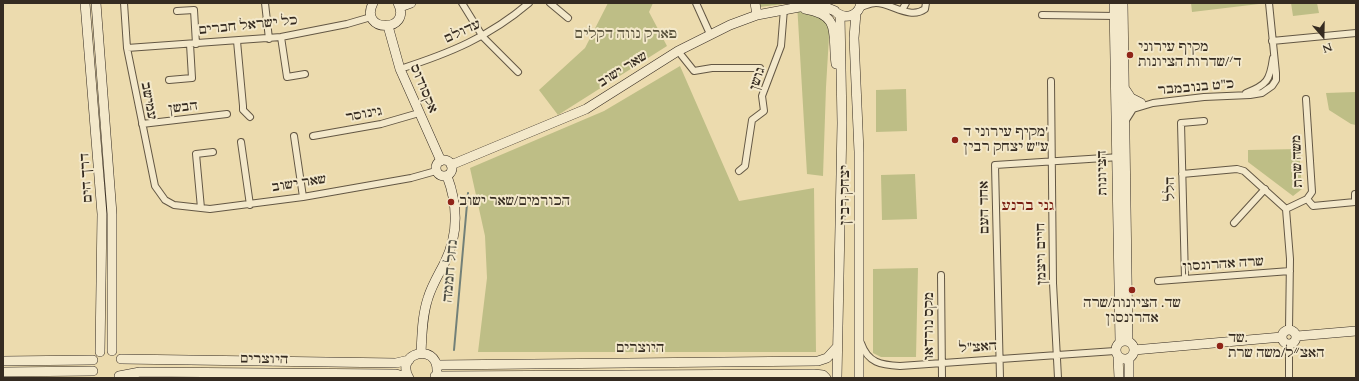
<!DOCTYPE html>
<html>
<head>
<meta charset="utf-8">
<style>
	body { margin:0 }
	#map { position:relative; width:1359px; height:381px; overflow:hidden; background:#ecdbae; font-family:Cardo,serif }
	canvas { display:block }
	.frame { position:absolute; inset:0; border:4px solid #352b21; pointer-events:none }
	.north { position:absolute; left:1303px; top:16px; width:40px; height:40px; -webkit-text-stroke:3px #f3e8ca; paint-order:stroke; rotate:160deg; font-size:11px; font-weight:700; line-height:16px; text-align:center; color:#352b21 }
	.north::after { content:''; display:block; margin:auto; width:14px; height:18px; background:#352b21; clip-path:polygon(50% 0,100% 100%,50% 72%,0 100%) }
</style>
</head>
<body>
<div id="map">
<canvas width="1359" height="381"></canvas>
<div class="frame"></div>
<div class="north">N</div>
</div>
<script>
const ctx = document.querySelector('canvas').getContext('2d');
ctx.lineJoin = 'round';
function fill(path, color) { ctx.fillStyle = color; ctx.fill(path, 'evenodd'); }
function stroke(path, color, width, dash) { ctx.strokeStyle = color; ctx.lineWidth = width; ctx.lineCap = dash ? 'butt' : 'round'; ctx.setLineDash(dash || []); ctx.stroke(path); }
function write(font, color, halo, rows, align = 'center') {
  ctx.font = font + ' Cardo,"Frank Ruhl Libre",serif'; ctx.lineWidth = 4; ctx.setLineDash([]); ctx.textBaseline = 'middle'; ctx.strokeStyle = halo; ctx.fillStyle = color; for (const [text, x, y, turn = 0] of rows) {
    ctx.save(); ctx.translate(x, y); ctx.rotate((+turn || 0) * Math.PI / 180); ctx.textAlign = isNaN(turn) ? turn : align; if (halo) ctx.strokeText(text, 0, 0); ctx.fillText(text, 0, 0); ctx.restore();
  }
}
const green = new Path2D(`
	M608,3H653L649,12L667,46L558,115L539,90L585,48Z
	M760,3H791L760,7Z
	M797,3H831L826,87L823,176L807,174Z
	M1191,3H1258L1259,4L1192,12Z
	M1291,3H1317L1319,13L1293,16Z
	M680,66L739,201L814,188L816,352H478L487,278L485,236L470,168L604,111Z
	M906,89L907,131L876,132V90Z
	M1356,92V125L1351,124L1329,110L1326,93Z
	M1299,149L1302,189L1293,196L1248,162V150Z
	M915,174L917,219L882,220L881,175Z
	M918,268L916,357H881L873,353V269Z`);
const stream = new Path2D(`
	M454,350L468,193`);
const street = new Path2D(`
	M124,3L127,48L155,186L165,200L174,205L210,209L303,197L411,178L436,171
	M265,3L269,39
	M462,3L483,37L518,72
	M550,3L568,18
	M696,3L710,34
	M860,7C865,6 870,3 876,3C891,3 910,20 925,9L926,3
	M902,10L906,3
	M177,11L194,10L196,44
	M1042,15L1116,16
	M281,37L287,77L305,74
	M237,41L243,106V110L250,117
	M1272,41L1356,33
	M127,48L281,37L347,24L371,17
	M678,51L694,71L712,68H760
	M400,69C450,53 489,37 529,3
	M169,80L192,78L190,44
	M1051,81L1053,283L1058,378
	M1246,93C1267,85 1270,80 1273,58
	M1123,111L1131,104L1141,103
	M1126,120L1133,109L1153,103L1204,97L1250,95L1262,93L1272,86L1276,80V73L1269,3
	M142,124L227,114
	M294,136L303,197
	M313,136L381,124L419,113
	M241,142L250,205
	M739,171L745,166L752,120L764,111L762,96L781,46L784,9
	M1182,174L1237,169L1244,171L1286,209L1290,259L1289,329
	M1307,199L1313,206L1355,202V194
	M201,208L196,154L213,152
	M1286,209L1307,199L1312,192L1306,99
	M1234,223L1265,189
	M941,275L942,378
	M1185,279L1181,123L1204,121
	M1158,281L1290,271
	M861,343C868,363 881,365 900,366L1115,351
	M1289,344V378
	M1000,378L995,165L1120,157`);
const secondary = new Path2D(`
	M85,3L102,214L100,352
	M96,3L112,214V351
	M373,3C358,33 413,33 398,3
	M755,3L757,15
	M1114,3L1120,342
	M1123,3L1128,341
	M400,7L411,3
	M805,9C842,15 832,35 836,64
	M837,13C847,20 859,15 861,3
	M856,13L854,38L859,152V378
	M388,26L400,69L441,161
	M1125,89L1131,98L1141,103
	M436 168a8 8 0 1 1 16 0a8 8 0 1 1-16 0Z
	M451,165L586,109L678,51L730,25L757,15L810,5L825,7L835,11
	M1282 337a7 7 0 1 1 14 0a7 7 0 1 1-14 0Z
	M1297,336L1356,331
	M1116 350a9 9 0 1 1 18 0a9 9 0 1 1-18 0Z
	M1134,350L1282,337
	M421,353C422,335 422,316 428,298C432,285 439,274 445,262C459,233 458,205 447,176
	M1118,357L1119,378
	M1129,358V378
	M121,359L396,363L409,360
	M3,361L93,360
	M437,365L818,361L827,358L837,347
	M3,372L93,371
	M119,376L140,372L396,374L409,378
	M435,376L814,374L823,375L826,378
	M409,378C394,353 437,342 437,370
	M837,378L842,123L840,15`);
const markers = [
	[1130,55,4,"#8f2418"],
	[955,140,4,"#8f2418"],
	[451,202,4,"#8f2418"],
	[1132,290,4,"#8f2418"],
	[1220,346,4,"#8f2418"]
];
const streetNames = [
	["כל ישראל חברים",248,26,-6],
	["עדולם",463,32,-25],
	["שאר ישוב",623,70,-32],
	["גושן",758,79,-72],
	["כ\"ט בנובמבר",1196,88,-5],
	["אקסודוס",423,89,67],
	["עמישב",148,101,79],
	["הבשן",183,108,-7],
	["גינוסר",364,115,-11],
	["משה שרת",1298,161,-92],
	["הציונות",1103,173,-91],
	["דרך הים",87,178,-94],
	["שאר ישוב",299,184,-9],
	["הלל",1171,189,-91],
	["יצחק רבין",846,195,-90],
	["אחד העם",985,207,-91],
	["חיים ויצמן",1042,254,-91],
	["שרה אהרונסון",1223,265,-4],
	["מקס נורדאו",930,326,-90],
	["האצ\"ל",978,348,-4],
	["היוצרים",640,349],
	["היוצרים",264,360,1]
];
const parkNames = [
	["פארק נווה דקלים",626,35]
];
const poiNames = [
	["מקיף עירוני",1138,48],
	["ד׳/שדרות הציונות",1138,63],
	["מקיף עירוני ד'",963,133],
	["ע\"ש יצחק רבין",963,148],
	["הכורמים/שאר ישוב",459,202],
	["שד. הציונות/שרה",1132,304,"center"],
	["אהרונסון",1132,319,"center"],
	["שד.",1228,339],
	["האצ״ל/משה שרת",1228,354]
];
const neighbourhoodNames = [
	["גני ברנע",1028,207]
];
const waterNames = [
	["נחל חממה",451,271,-85]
];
fill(green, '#bebe86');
stroke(stream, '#728078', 2);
stroke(street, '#635744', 8);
stroke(secondary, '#352b21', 10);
stroke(street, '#f3e8ca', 6);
stroke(secondary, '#f3e8ca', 9);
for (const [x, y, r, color] of markers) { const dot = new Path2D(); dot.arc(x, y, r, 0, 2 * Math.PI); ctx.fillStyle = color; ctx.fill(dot); stroke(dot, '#f3e8ca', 1.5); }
write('13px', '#352b21', '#f3e8ca', streetNames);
write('italic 13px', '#57503a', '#f3e8ca', parkNames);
write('13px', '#352b21', '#f3e8ca', poiNames, 'left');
write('14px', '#7a1f14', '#f3e8ca', neighbourhoodNames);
write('italic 14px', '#4e4e45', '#f3e8ca', waterNames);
</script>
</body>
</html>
